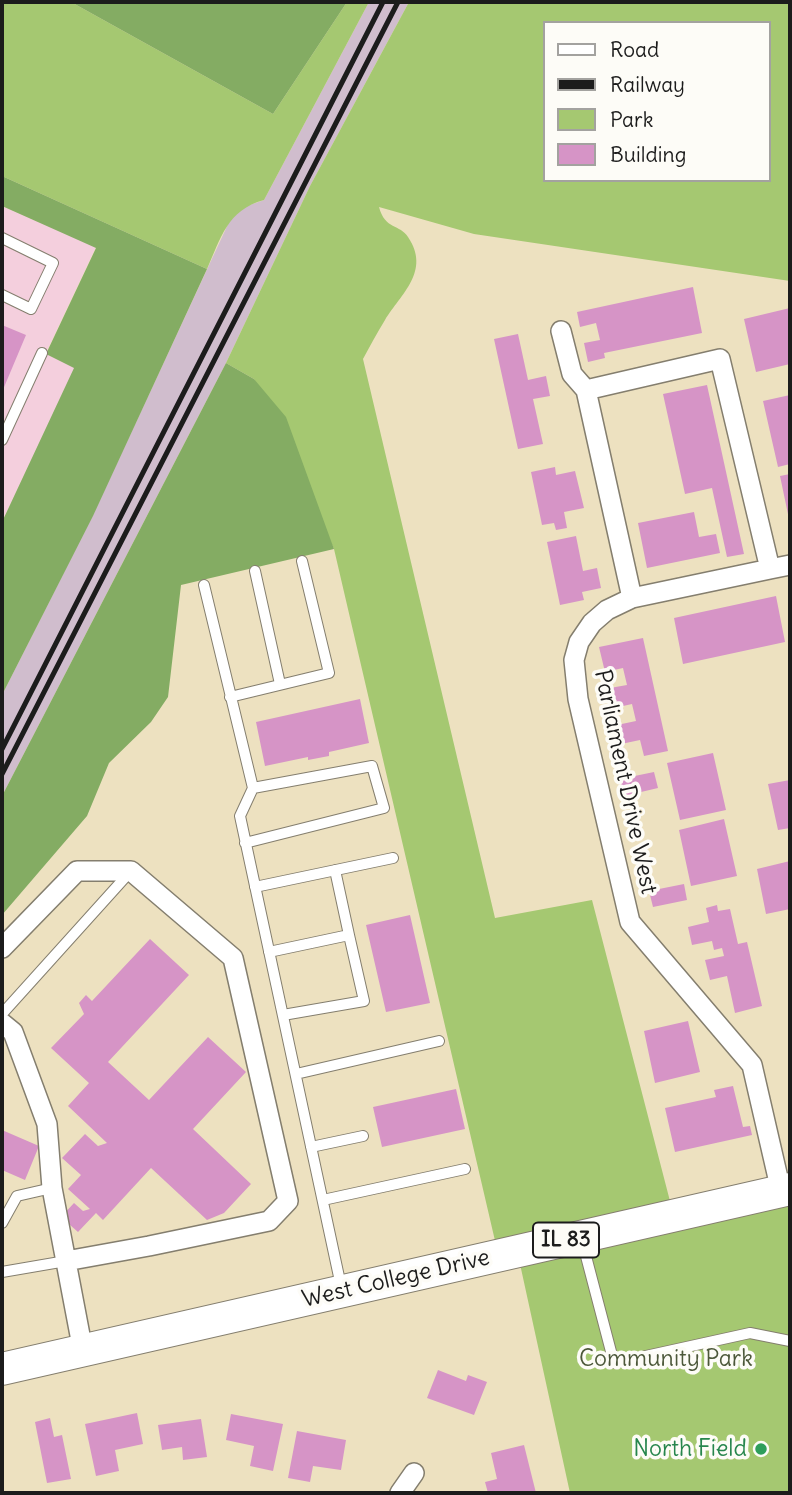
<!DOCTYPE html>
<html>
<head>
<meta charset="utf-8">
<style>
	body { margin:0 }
	#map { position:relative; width:792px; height:1495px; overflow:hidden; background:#ede1c0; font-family:Delius,sans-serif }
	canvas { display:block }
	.frame { position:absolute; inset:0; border:4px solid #1c1c1c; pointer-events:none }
	.legend { position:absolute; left:543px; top:21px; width:228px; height:161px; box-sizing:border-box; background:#fdfcf7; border:2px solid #a3a29f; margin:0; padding:9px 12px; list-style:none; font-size:21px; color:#1c1c1c }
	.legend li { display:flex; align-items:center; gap:14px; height:35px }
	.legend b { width:35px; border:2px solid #a3a29f }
</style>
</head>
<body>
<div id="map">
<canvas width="792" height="1495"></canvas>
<div class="frame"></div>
<ul class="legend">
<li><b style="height:9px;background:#fff"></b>Road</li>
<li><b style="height:9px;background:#1c1c1c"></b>Railway</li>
<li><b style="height:19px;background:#a5c871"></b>Park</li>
<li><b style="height:19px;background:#d694c6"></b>Building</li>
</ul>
</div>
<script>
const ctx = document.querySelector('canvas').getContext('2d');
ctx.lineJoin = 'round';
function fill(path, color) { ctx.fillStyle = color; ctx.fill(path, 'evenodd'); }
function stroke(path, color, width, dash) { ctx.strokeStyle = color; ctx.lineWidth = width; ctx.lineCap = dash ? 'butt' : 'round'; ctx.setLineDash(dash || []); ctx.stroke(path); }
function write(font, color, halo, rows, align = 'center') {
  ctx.font = font + ' Delius,sans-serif'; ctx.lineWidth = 7; ctx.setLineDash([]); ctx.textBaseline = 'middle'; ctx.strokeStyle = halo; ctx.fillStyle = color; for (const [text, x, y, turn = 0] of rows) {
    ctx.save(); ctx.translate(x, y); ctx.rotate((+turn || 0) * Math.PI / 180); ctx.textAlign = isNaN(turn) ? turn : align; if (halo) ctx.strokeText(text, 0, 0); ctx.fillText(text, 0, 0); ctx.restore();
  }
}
const built = new Path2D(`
	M2,206L96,247L46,353L75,367L2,522Z`);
const industrial = new Path2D(`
	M369,2H409L310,186L226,363L2,796V695L93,515L229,222L241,208L264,200Z`);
const green = new Path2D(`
	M2,2H71L273,114L347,2H369L264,200C227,210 221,238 207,269L2,176Z
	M409,2H790V281L474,234L379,207C385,230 400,224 408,237C431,271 401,294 385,320C377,333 370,346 363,359L495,918L592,900L671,1205L496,1245L334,549L254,379L226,363L310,186ZM545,23H769V180H545Z
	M790,1201V1493H570L520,1264Z`);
const forest = new Path2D(`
	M71,2H347L273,114Z
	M2,176L207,269L93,516L2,695V522L74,368L46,354L96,248L2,206Z
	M226,363L254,379L286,417L334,549L181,585L168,697L151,722L109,763L87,816L2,915V796Z`);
const building = new Path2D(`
	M693,287L702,333L604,353L605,358L588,362L584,343L600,340L596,323L580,327L577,312Z
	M790,308V364L756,372L744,319Z
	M2,325L26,335L2,392Z
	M518,334L528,380L546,376L550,396L533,399L543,444L518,449L494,339Z
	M707,385L744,554L727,557L712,488L685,494L663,394Z
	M790,395V464L778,467L763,401Z
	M555,467L556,475L575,471L584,508L564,512L567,528L556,530L554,523L542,525L531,472Z
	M790,474V518L789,519L780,476Z
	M694,512L699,537L716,534L720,553L647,568L638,523Z
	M576,536L583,571L597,568L601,588L582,592L584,600L560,605L547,542Z
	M776,596L785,642L683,664L674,618Z
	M643,638L668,751L644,756L640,740L621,744L617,725L636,721L632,704L614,708L610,688L627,685L623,668L605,672L599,647Z
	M360,699L369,743L329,752V756L308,760V757L265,766L256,722Z
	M713,753L726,810L680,820L667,763Z
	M654,772L658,788L624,796L620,779Z
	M790,780V828L778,830L768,784Z
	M724,819L737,876L691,886L679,830Z
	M790,861V909L766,914L757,869Z
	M684,884L687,900L653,907L649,891Z
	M717,905L718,911L730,909L738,944L747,942L762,1006L735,1013L727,976L710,980L705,960L724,956L722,948L714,950L712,941L692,945L688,927L709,922L706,908Z
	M410,915L430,1003L386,1012L366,925Z
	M150,939L189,975L108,1062L149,1100L208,1037L246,1072L193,1129L251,1184L224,1213L207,1220L151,1168L103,1220L96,1213L78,1232L61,1217L74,1203L83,1211L90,1209L68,1189L81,1175L62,1158L85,1134L98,1146L107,1143L68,1106L89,1083L51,1048L84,1014L79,1003L86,995L92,1001Z
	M688,1021L700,1072L655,1083L644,1031Z
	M733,1086L743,1127L750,1126L752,1135L675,1152L665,1108L716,1097L714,1090Z
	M456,1089L465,1129L382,1147L373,1107Z
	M2,1130L39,1146L25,1180L2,1170Z
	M438,1370L466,1381L468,1375L487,1382L474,1415L427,1398Z
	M137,1413L143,1444L115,1450L119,1471L96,1476L85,1424Z
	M231,1414L283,1424L273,1471L250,1466L254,1446L226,1440Z
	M50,1418L54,1437L62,1435L71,1479L47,1483L35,1422Z
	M201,1419L207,1457L183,1460L182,1447L162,1450L158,1425Z
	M297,1431L346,1440L341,1470L313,1466L310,1482L288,1478Z
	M524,1445L536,1493H488L485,1482L497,1479L491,1453Z`);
const lane = new Path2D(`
	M2,238L53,263L31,309L2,295
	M2,440L42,353
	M255,571L280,684
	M204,585L253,788L240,816L341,1286
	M230,697L329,673L302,561
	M245,843L384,808L372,766L253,788
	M255,887L393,858
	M269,952L349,935L335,870
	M2,1014L130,872
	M283,1015L364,1001L349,935
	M296,1074L439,1041
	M311,1147L363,1136
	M323,1200L465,1169
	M2,1223L17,1196L52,1188
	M582,1241L614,1363L750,1333L790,1341
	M2,1272L66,1261`);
const street = new Path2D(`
	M561,331L572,374L586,390L632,598
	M586,390L720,359L770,569L790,565
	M770,569L632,598L607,610L592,623L579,642L574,660L578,699L630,922L752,1065L781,1191
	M2,948L77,871H131L233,958L288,1201L269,1221L149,1246L66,1261
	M2,1023L13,1032L47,1124L52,1188L83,1351
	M400,1493L414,1473`);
const primary = new Path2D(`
	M2,1369L790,1189`);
const rail = new Path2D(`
	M2,749L383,2
	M2,774L398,2`);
const markers = [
	[761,1449,7,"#2e9e5b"]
];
const shields = [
	[566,1240,66]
];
const shieldNames = [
	["IL 83",566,1240]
];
const streetNames = [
	["Parliament Drive West",625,782,78],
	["West College Drive",396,1279,-13]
];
const parkNames = [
	["Community Park",666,1359]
];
const leisureNames = [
	["North Field",747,1449]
];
fill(built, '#f4cfdd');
fill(industrial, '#d0bdcd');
fill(green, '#a5c871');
fill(forest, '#84ac63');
fill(building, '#d694c6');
stroke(lane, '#847e6e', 12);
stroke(street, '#847e6e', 22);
stroke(primary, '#847e6e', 34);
stroke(lane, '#fff', 10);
stroke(street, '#fff', 19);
stroke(primary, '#fff', 32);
stroke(rail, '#1c1c1c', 5);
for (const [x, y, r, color] of markers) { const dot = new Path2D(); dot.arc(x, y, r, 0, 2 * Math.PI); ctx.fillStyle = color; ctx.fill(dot); stroke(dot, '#fdfcf7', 2.5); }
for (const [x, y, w] of shields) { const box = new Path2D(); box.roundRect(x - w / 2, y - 17.5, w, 35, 5); ctx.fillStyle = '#fdfcf7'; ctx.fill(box); stroke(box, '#1c1c1c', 2); }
write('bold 21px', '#1c1c1c', null, shieldNames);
write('23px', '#1c1c1c', '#fdfcf7', streetNames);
write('23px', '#4c583a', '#fdfcf7', parkNames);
write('23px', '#27864d', '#fdfcf7', leisureNames, 'right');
</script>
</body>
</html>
